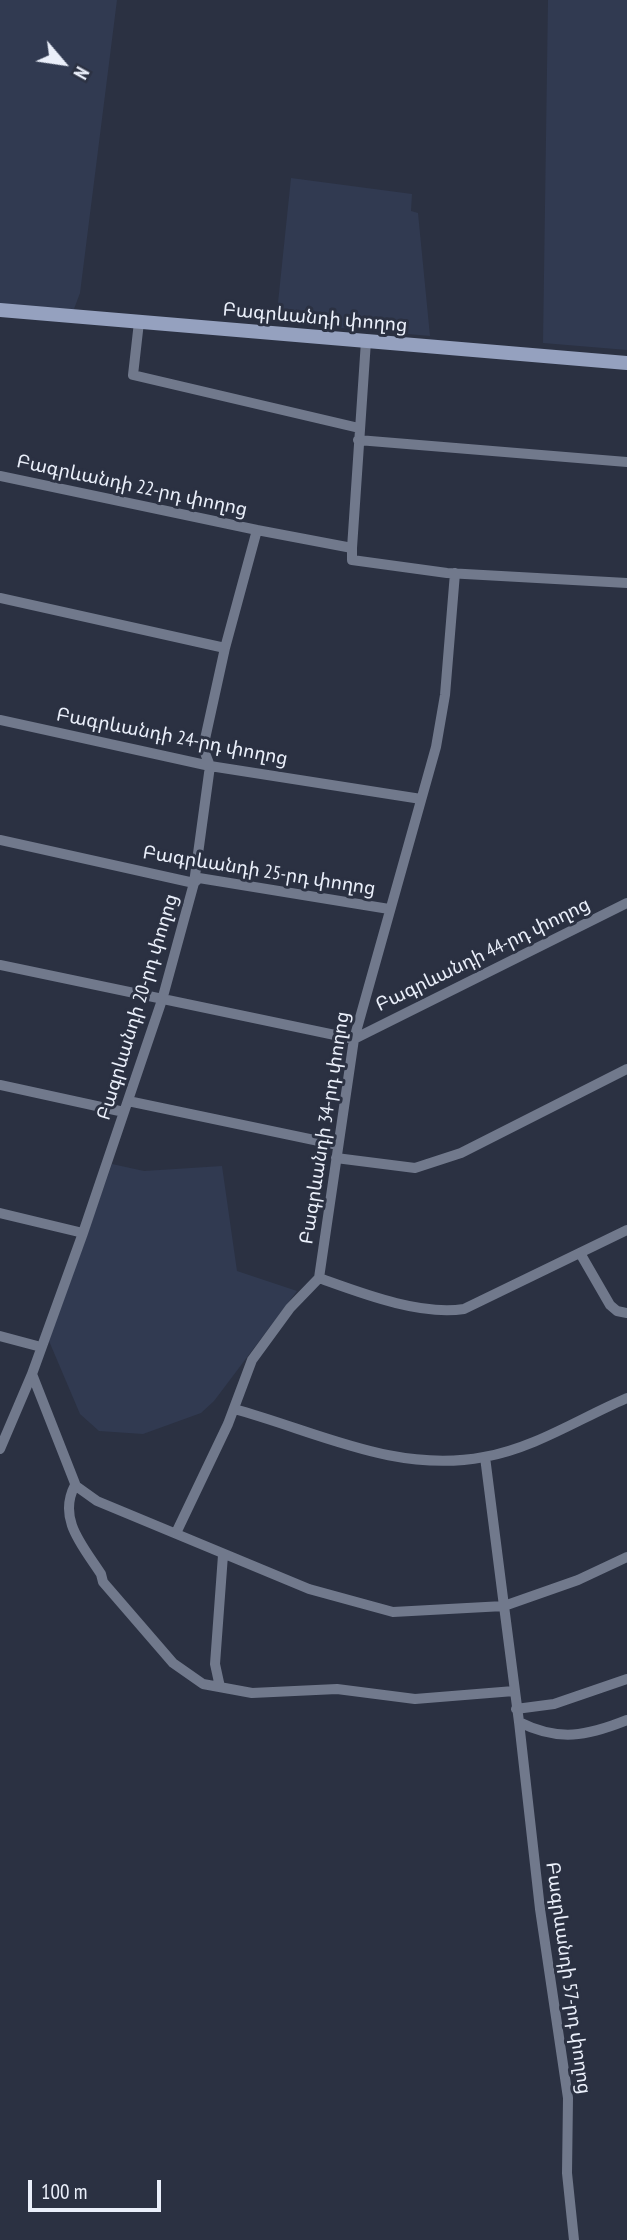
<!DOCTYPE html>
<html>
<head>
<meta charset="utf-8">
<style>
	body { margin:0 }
	#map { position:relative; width:627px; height:2240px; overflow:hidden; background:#2b3142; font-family:"PT Sans Narrow",sans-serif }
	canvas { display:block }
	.north { position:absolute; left:28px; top:28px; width:70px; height:70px; -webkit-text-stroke:5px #2b3142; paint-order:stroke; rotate:119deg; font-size:19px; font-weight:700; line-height:28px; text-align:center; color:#eaeffa }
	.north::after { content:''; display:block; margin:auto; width:24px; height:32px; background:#eaeffa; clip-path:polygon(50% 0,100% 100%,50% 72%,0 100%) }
	.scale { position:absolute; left:28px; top:2180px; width:133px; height:32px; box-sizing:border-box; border:4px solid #eaeffa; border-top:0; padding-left:9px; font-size:21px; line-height:24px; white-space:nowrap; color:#eaeffa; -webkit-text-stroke:5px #2b3142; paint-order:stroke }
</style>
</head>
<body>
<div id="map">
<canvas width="627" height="2240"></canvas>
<div class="north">N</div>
<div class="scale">100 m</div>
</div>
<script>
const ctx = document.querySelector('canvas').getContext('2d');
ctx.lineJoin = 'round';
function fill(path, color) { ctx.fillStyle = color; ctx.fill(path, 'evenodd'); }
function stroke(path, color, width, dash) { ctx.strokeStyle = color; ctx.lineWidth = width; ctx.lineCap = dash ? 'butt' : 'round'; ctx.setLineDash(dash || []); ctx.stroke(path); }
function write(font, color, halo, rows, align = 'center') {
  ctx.font = font + ' "PT Sans Narrow","Noto Sans Armenian",sans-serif'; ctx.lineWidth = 6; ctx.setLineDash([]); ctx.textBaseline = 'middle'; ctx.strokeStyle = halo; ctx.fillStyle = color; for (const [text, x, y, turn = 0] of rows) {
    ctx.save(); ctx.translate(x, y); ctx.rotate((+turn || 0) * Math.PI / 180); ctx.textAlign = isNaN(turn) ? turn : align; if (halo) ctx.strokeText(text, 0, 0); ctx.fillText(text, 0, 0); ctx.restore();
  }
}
const built = new Path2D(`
	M0,0H117L80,293L74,309L0,305Z
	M548,0H627V350L543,343Z
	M291,178L412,194L411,211L418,213L430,336L276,322Z
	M112,1164L144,1171L222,1166L237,1271L297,1291L214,1401L201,1413L143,1434L99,1431L80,1414L49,1341Z`);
const street = new Path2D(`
	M139,322L133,375L359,428
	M358,440L627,462
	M0,476L257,530
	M352,548V560L447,573L627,583
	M0,598L225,648
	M0,720L210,766L421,799
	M0,840L194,883L199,878L389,909
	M0,965L354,1039L627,903
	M0,1085L124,1112
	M128,1101L338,1145
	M336,1158L415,1168L461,1153L627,1069
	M0,1213L83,1233
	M580,1253L610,1305L617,1311L627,1313
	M319,1278C361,1293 420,1316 464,1309L627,1230
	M0,1336L41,1347
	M32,1374L76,1486L97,1501L309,1589L393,1612L504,1606L519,1722C559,1742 587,1736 627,1720
	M234,1409C316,1431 396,1474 484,1457C535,1448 580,1418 627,1398
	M0,1449L32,1374L83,1233L162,1000L194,883L210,766L205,753V739L225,648L257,530L352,548L366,341
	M485,1457L504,1606L578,1580L627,1557
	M75,1485C57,1519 83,1546 101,1574L103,1582L173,1663L203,1684L252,1693L337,1689L415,1699L514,1691
	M176,1533L228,1424L252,1360L290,1308L319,1278L354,1039L436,747L445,695L455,573
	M220,1687L215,1664L223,1555
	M516,1709L554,1704L627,1679
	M519,1722L540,1909L568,2098L567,2173L574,2240`);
const secondary = new Path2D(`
	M0,310L627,363`);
const streetNames = [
	["Բագրևանդի փողոց",315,318,5],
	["Բագրևանդի 22-րդ փողոց",132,486,12],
	["Բագրևանդի 24-րդ փողոց",172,737,11],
	["Բագրևանդի 25-րդ փողոց",259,871,9],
	["Բագրևանդի 44-րդ փողոց",483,955,-26],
	["Բագրևանդի 20-րդ փողոց",138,1007,-73],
	["Բագրևանդի 34-րդ փողոց",325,1128,-81],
	["Բագրևանդի 57-րդ փողոց",568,1978,82]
];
fill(built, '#313a51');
stroke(street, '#71798c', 10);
stroke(secondary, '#95a1bf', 14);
write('19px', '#eaeffa', '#2b3142', streetNames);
</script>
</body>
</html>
